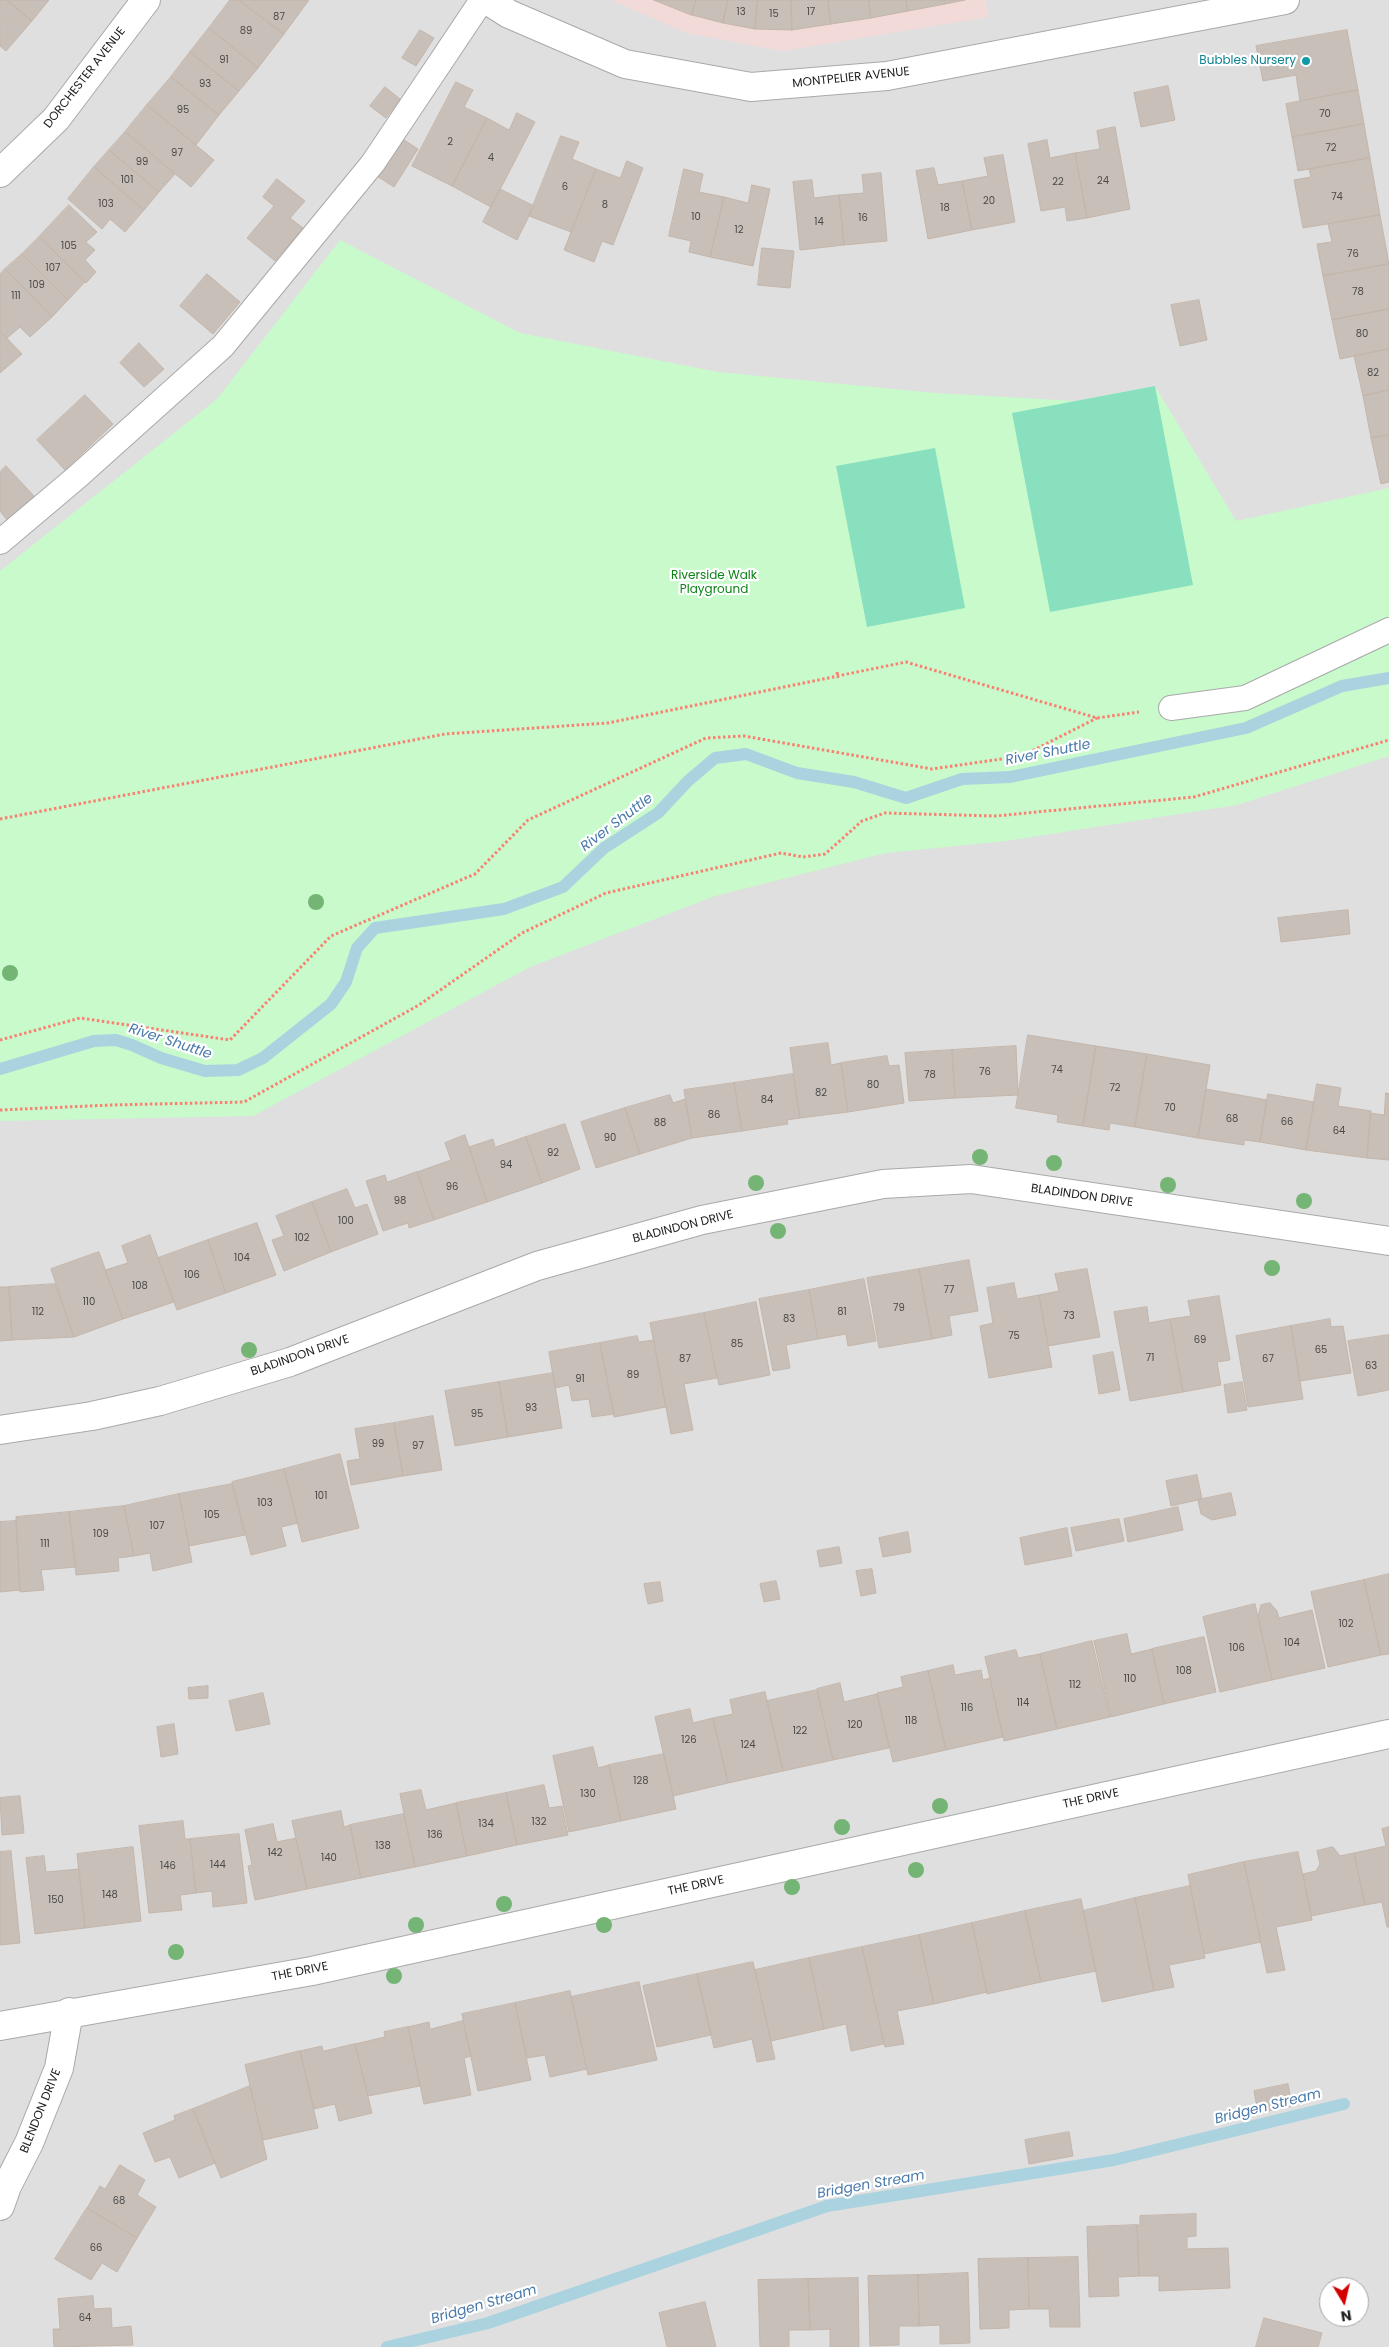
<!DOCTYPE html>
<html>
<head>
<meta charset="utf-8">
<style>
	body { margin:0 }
	#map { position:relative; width:1389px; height:2347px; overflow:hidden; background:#f2efe9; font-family:Poppins,sans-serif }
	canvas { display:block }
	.north { position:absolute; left:1319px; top:2277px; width:50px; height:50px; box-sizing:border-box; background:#fff; border:1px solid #a7a7a7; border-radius:50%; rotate:171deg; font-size:14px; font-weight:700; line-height:20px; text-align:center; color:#222 }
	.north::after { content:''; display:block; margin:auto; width:18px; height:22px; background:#d40000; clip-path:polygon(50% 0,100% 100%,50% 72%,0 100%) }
</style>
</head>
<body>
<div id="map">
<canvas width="1389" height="2347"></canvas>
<div class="north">N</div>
</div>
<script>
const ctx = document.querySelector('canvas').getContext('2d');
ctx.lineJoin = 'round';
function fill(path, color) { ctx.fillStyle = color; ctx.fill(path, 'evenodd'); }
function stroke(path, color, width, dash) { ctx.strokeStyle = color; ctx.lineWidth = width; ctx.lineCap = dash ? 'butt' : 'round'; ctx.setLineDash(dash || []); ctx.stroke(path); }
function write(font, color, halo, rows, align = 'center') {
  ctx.font = font + ' Poppins,sans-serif'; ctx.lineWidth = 4.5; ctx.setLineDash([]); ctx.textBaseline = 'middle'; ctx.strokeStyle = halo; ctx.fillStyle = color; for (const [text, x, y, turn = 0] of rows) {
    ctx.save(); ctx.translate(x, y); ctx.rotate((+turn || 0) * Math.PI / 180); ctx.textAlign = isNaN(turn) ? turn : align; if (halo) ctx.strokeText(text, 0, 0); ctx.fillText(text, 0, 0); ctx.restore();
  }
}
const residential = new Path2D(`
	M0,0H1389V2347H0ZM1329,2287H1359V2317H1329Z`);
const commercial = new Path2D(`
	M611,0H985L989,17L782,51L687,33Z`);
const park = new Path2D(`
	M340,240L520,333L718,372L935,393L1076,401L1155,386L1236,521L1389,488V756L1237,805L1006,841L886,853L715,896L530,967L253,1116L0,1121V571L217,399Z`);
const pitch = new Path2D(`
	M1155,386L1193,585L1050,612L1012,413Z
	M935,448L965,608L867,627L836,466Z`);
const stream = new Path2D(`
	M0,1069L94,1041L116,1040L132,1045L161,1058L205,1071L238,1070L263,1058L331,1004L346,982L357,948L375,928L504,909L563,887L604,848L658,813L688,781L715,758L746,754L797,773L854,782L906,798L962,779L1010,777L1246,728L1342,686L1389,678
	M387,2347L488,2323L827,2206L1114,2160L1344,2104`);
const building = new Path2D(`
	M0,0H7L32,21L6,51L0,46Z
	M7,0H49L32,21Z
	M230,0H239L284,34L258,68L209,28Z
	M239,0H309L284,34Z
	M654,0H696L692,15Z
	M696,0H728L723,23L692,15Z
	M728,0H758L755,29L723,23Z
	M758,0H791L792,30L755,29Z
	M791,0H828L831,24L792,30Z
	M828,0H869L871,18L831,24Z
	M869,0H906L908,11L871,18Z
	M906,0H944L945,4L908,11Z
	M944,0H965L945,4Z
	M209,28L258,68L239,91L190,52Z
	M420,30L434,38L416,66L402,58Z
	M1347,30L1358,90L1300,101L1296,75L1263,81L1256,46Z
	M190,52L239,91L219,115L171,77Z
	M171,77L219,115L196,145L147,105Z
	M456,82L473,90L464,107L487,118L452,186L412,166Z
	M1168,86L1175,120L1141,127L1134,93Z
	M385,87L400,99L386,118L370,106Z
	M1358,90L1364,124L1292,137L1286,104Z
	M147,105L214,160L191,187L125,132Z
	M517,113L535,122L491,207L452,186L487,118L509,130Z
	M1364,124L1370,158L1298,171L1292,137Z
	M1115,127L1130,209L1087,218L1075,153L1100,149L1097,131Z
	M125,132L175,174L159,192L109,150Z
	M561,136L579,142L572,159L596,169L571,232L529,216Z
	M401,138L418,149L394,187L377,176Z
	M1047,140L1050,158L1075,153L1087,218L1067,221L1065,207L1041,211L1028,144Z
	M109,150L159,192L144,210L94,167Z
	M1003,155L1015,222L972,230L962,181L988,176L984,158Z
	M1370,158L1380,215L1303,228L1294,180L1311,177L1309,169Z
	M627,161L643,168L613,245L602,241L594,262L564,250L596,169L620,178Z
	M94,167L144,210L125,232L110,219L102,229L68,199Z
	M934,168L938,185L962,181L972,230L928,239L916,171Z
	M684,169L703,174L699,192L724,197L710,257L689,252L691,241L669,236Z
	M881,173L887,241L844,245L839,195L864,193L862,175Z
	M277,179L305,201L290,218L303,228L275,261L247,238L274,206L263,197Z
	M812,180L814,198L839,195L844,245L800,250L793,182Z
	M752,185L770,189L753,266L710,257L724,197L748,203Z
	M500,189L534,206L517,240L483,222Z
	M69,205L97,232L86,242L95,250L85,260L96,272L86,283L39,237Z
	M1380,215L1389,264L1323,276L1317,244L1332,242L1328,224Z
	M39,237L85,282L68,300L22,254Z
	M762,248L794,251L790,288L758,285Z
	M22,254L68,300L52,317L5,269Z
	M1389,264V309L1332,320L1323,276Z
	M5,269L52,317L30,337L20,327L7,338L0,331V274Z
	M207,274L240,302L213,334L180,306Z
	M1199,300L1207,340L1180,346L1171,305Z
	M1389,309V349L1340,359L1332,320Z
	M0,331L22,354L0,373Z
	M139,343L164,369L144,387L120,363Z
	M1389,349V390L1363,396L1354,356Z
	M1389,390V435L1371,438L1363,396Z
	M85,395L113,424L65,470L37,440Z
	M1389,435V482L1381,484L1371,438Z
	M6,466L34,496L7,520L0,511V472Z
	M1348,910L1350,934L1281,942L1278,918Z
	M1028,1035L1096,1046L1083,1126L1057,1122L1058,1115L1016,1108Z
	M828,1043L831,1065L841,1063L848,1112L800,1118L790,1048Z
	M1016,1046L1018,1095L955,1098L952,1050Z
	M1096,1046L1147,1054L1135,1127L1110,1123L1109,1130L1083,1126Z
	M952,1050L955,1098L909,1101L905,1053Z
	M1147,1054L1210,1065L1198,1138L1135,1127Z
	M887,1056L889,1066L899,1065L904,1103L848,1112L841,1063Z
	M793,1074L800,1118L787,1120L788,1124L742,1131L734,1083Z
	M734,1083L742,1131L692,1138L684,1090Z
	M1317,1084L1341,1088L1338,1106L1371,1111L1367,1158L1306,1150Z
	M1206,1089L1267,1100L1260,1142L1244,1140V1145L1198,1138Z
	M1386,1093L1389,1094V1160L1367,1158L1370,1113L1384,1115Z
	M1268,1094L1314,1102L1306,1150L1260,1142Z
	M670,1095L673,1103L685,1099L692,1138L640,1154L625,1108Z
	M625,1108L640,1154L596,1168L581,1122Z
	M565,1124L580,1169L542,1183L526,1137Z
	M465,1135L487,1202L434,1220L417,1172L451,1160L445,1143Z
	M526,1137L542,1183L487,1202L469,1147L493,1139L495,1147Z
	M417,1172L434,1220L409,1228L408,1223L383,1231L366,1181L385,1175L387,1182Z
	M347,1189L355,1208L367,1204L378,1234L331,1252L312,1202Z
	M312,1202L331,1252L284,1271L272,1240L284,1236L276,1216Z
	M257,1223L276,1275L226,1293L208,1240Z
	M150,1235L174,1302L123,1319L105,1270L128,1263L122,1246Z
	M208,1240L226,1293L177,1310L158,1258Z
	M99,1252L123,1319L74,1337L51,1269Z
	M969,1260L978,1311L949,1316L952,1335L932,1339L919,1269Z
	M919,1269L932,1339L879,1348L867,1278Z
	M1087,1269L1100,1337L1048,1346L1039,1295L1059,1291L1055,1274Z
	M864,1279L876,1341L848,1346L846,1334L818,1339L809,1290Z
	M1014,1283L1017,1299L1039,1295L1052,1367L989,1378L980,1326L993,1323L987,1288Z
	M55,1284L74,1337L12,1340L9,1287Z
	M0,1287H9L12,1340L0,1341Z
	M809,1290L818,1339L786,1345L790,1368L773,1371L759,1299Z
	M1219,1296L1230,1360L1217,1362L1221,1385L1183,1392L1170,1319L1191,1316L1188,1301Z
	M756,1302L770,1375L719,1385L704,1313Z
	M1147,1307L1149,1323L1170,1319L1183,1392L1130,1401L1114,1312Z
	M704,1313L717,1378L684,1384L693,1430L671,1434L650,1323Z
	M1330,1319L1331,1327L1343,1326L1351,1373L1300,1381L1291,1326Z
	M1291,1326L1303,1399L1248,1407L1236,1336Z
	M1389,1335V1390L1358,1396L1348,1341Z
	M637,1336L639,1342L654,1340L666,1407L614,1417L600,1343Z
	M600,1343L614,1414L592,1417L589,1399L572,1401L569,1385L555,1388L549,1352Z
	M1113,1352L1120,1390L1099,1394L1093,1356Z
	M553,1373L562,1428L508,1437L499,1382Z
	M499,1382L508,1437L455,1446L445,1391Z
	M1242,1382L1247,1410L1228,1413L1224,1385Z
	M433,1416L442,1470L403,1476L394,1423Z
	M394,1423L403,1476L351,1485L347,1461L360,1459L355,1429Z
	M340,1454L359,1528L302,1542L284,1469Z
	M284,1469L298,1523L281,1527L286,1546L251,1555L232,1482Z
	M1197,1475L1202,1499L1171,1506L1166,1481Z
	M232,1484L245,1535L189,1546L179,1494Z
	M1231,1493L1236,1515L1212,1520L1201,1514L1198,1500Z
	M179,1494L192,1562L153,1571L150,1553L134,1556L124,1506Z
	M124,1506L134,1556L118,1558L119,1571L76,1575L69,1512Z
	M1178,1507L1183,1530L1128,1542L1124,1519Z
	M69,1512L76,1567L41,1570L44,1590L20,1592L16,1517Z
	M1119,1519L1124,1541L1076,1551L1071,1528Z
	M16,1521L20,1590L0,1592V1522Z
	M1067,1528L1072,1556L1025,1565L1020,1538Z
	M908,1532L911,1552L883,1557L879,1538Z
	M839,1547L842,1563L820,1567L817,1551Z
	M872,1569L876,1593L861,1596L856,1571Z
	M1389,1574V1654L1381,1655L1364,1580Z
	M1364,1580L1381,1655L1328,1667L1311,1592Z
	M776,1581L780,1599L764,1602L760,1584Z
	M660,1582L663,1601L648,1604L644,1584Z
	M1270,1603L1277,1611L1279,1618L1312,1610L1325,1668L1272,1680L1258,1616L1261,1605Z
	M1255,1604L1272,1680L1220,1692L1203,1617Z
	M1127,1634L1131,1654L1152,1649L1164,1704L1111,1717L1094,1641Z
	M1204,1637L1216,1692L1164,1704L1152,1649Z
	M1092,1641L1110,1717L1057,1729L1040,1654Z
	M1016,1650L1018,1658L1040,1654L1057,1729L1004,1741L985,1657Z
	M953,1665L955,1675L981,1670L983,1680L990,1678L1003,1737L946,1750L928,1671Z
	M928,1671L946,1750L893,1762L877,1693L903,1687L901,1677Z
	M840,1683L844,1702L877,1694L889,1748L833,1760L817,1689Z
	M208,1686V1698L189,1699L188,1688Z
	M817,1690L833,1760L783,1771L767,1701Z
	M765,1692L783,1771L728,1783L713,1718L733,1714L730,1700Z
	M263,1693L270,1724L236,1731L229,1701Z
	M690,1709L693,1723L713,1718L728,1783L673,1796L655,1717Z
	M174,1724L178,1754L161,1757L157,1727Z
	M593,1747L598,1768L609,1765L621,1821L569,1832L553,1756Z
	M664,1754L676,1809L621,1821L609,1765Z
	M544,1785L549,1808L562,1806L568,1835L517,1845L506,1793Z
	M421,1790L426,1810L456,1803L467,1856L415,1867L400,1794Z
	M506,1793L517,1845L467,1856L456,1803Z
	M20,1796L24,1833L2,1835L0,1798Z
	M341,1811L344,1827L350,1825L361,1878L307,1889L292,1821Z
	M404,1814L415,1867L361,1878L350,1825Z
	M183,1821L185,1839H190L196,1893L180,1895L182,1910L149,1913L139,1826Z
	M273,1824L277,1842L296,1838L307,1889L255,1900L248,1866L252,1865L245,1830Z
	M1389,1827V1927H1387L1382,1902L1365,1905L1354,1853L1386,1846L1382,1829Z
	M239,1834L247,1903L213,1907L212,1891L196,1893L190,1839Z
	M133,1847L141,1921L85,1928L77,1854Z
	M1333,1847L1340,1856L1354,1853L1365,1905L1311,1916L1303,1874L1316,1871L1320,1864L1317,1851Z
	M11,1851L20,1943L0,1945V1852Z
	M1298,1852L1312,1920L1276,1927L1285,1970L1267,1973L1244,1862Z
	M44,1856L46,1872L79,1869L85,1928L35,1934L26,1858Z
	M1244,1862L1261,1942L1204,1954L1188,1875Z
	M1190,1886L1205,1958L1169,1965L1174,1987L1154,1991L1135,1898Z
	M1135,1898L1154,1991L1102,2002L1083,1911Z
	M1081,1899L1096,1971L1041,1982L1025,1911Z
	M1025,1911L1041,1982L987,1994L972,1923Z
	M972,1923L987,1992L934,2004L919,1935Z
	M919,1935L934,2004L897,2011L904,2044L885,2047L862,1947Z
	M862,1947L884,2044L851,2051L846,2024L824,2029L809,1958Z
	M809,1958L824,2029L771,2041L755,1970Z
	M753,1962L775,2059L757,2062L752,2039L714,2048L697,1974Z
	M697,1974L711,2035L657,2047L643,1986Z
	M639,1982L657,2060L588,2075L571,1997Z
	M570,1991L587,2069L550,2077L545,2055L527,2058L515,2003Z
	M515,2003L531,2080L478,2091L462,2014Z
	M463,2021L471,2056L464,2058L471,2095L424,2104L408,2027L429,2022L430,2029Z
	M408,2027L420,2086L368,2096L355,2044L385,2037L384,2032Z
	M355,2044L372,2113L339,2121L335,2104L314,2109L300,2051L322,2046L323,2051Z
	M300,2051L318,2128L263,2140L245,2065Z
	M1288,2084L1292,2106L1258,2113L1254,2091Z
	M250,2086L267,2159L221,2178L193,2109Z
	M193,2109L215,2163L179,2178L170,2157L155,2162L143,2133L175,2120L174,2116Z
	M1069,2132L1073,2156L1029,2164L1025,2140Z
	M120,2165L145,2180L137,2195L156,2207L137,2238L87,2208L100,2186L105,2189Z
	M87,2208L137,2238L117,2272L102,2263L91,2280L55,2259Z
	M1196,2214V2236L1187,2237V2249L1228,2248L1230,2288L1159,2291V2276H1139L1137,2225H1140V2216Z
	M1137,2225L1139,2276L1118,2277L1119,2296L1089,2297L1087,2227Z
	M1078,2257L1080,2327H1050L1049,2309H1029L1028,2258Z
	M1028,2258L1029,2309L1009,2310V2328L980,2329L978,2259Z
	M968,2273L970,2343L940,2344V2325L919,2326L918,2275Z
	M918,2275L919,2326H899V2345L870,2346L868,2276Z
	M858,2278L859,2347H830V2329L810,2330L808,2279Z
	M808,2279L810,2330H789V2347H760L758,2280Z
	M93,2296L94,2309L111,2308L112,2328L131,2326L133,2345L54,2347L53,2329H60L58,2299Z
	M705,2302L716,2347H667L659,2313Z
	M1264,2318L1322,2333L1318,2347H1256Z`);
const path = new Path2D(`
	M837,672L838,678
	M0,819L445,734L608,723L906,662L1097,718L1139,712
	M0,1040L80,1018L230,1040L331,936L475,874L528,820L706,738L744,736L932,769L1022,756L1097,718
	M0,1110L111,1105L244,1102L419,1005L522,933L606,893L781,853L803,857L825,854L862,821L885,813L995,816L1194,797L1389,740`);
const service = new Path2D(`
	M0,542L77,477L223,346L373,163L482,0
	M1171,708L1245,698L1389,630`);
const minor = new Path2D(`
	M487,0L509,14L625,64L751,87L887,76L1285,0
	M0,173L56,119L146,0
	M0,1430L92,1416L160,1401L290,1362L537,1266L702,1220L883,1184L971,1179L1389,1241
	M0,2026L312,1971L1389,1734
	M0,2206L7,2186L29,2143L59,2068L69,2012`);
const trees = [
	[316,902],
	[10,973],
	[980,1157],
	[1054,1163],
	[756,1183],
	[1168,1185],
	[1304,1201],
	[778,1231],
	[1272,1268],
	[249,1350],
	[940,1806],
	[842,1827],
	[916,1870],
	[792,1887],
	[504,1904],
	[416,1925],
	[604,1925],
	[176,1952],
	[394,1976]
];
const markers = [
	[1306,61,5,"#0f9aa8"]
];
const numberNames = [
	["13",741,12],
	["17",811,12],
	["15",774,14],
	["87",279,17],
	["89",246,31],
	["91",224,60],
	["93",205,84],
	["95",183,110],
	["70",1325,114],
	["2",450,142],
	["72",1331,148],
	["97",177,153],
	["4",491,158],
	["99",142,162],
	["101",127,180],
	["24",1103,181],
	["22",1058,182],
	["6",565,187],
	["74",1337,197],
	["20",989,201],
	["103",106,204],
	["8",605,205],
	["18",945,208],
	["10",696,217],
	["16",863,218],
	["14",819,222],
	["12",739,230],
	["105",69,246],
	["76",1353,254],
	["107",53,268],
	["109",37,285],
	["78",1358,292],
	["111",16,296],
	["80",1362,334],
	["82",1373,373],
	["74",1057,1070],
	["76",985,1072],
	["78",930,1075],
	["80",873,1085],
	["72",1115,1088],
	["82",821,1093],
	["84",767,1100],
	["70",1170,1108],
	["86",714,1115],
	["68",1232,1119],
	["66",1287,1122],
	["88",660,1123],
	["64",1339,1131],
	["90",610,1138],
	["92",553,1153],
	["94",506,1165],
	["96",452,1187],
	["98",400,1201],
	["100",346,1221],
	["102",302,1238],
	["104",242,1258],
	["106",192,1275],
	["108",140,1286],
	["77",949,1290],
	["110",89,1302],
	["79",899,1308],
	["112",38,1312],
	["81",842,1312],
	["73",1069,1316],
	["83",789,1319],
	["75",1014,1336],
	["69",1200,1340],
	["85",737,1344],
	["65",1321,1350],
	["71",1150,1358],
	["87",685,1359],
	["67",1268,1359],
	["63",1371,1366],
	["89",633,1375],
	["91",580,1379],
	["93",531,1408],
	["95",477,1414],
	["99",378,1444],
	["97",418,1446],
	["101",321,1496],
	["103",265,1503],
	["105",212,1515],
	["107",157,1526],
	["109",101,1534],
	["111",45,1544],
	["102",1346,1624],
	["104",1292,1643],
	["106",1237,1648],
	["108",1184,1671],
	["110",1130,1679],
	["112",1075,1685],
	["114",1023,1703],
	["116",967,1708],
	["118",911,1721],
	["120",855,1725],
	["122",800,1731],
	["126",689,1740],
	["124",748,1745],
	["128",641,1781],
	["130",588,1794],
	["132",539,1822],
	["134",486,1824],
	["136",435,1835],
	["138",383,1846],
	["142",275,1853],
	["140",329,1858],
	["144",218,1865],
	["146",168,1866],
	["148",110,1895],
	["150",56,1900],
	["68",119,2201],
	["66",96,2248],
	["64",85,2318]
];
const cultureNames = [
	["Bubbles Nursery",1296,61]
];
const streetNames = [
	["DORCHESTER AVENUE",85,78,-52],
	["MONTPELIER AVENUE",851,78,-6],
	["BLADINDON DRIVE",1082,1196,8],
	["BLADINDON DRIVE",683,1227,-14],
	["BLADINDON DRIVE",300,1356,-19],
	["THE DRIVE",1091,1799,-12],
	["THE DRIVE",696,1886,-12],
	["THE DRIVE",300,1972,-11],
	["BLENDON DRIVE",41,2111,-68]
];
const parkNames = [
	["Riverside Walk",714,576],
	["Playground",714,590]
];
const waterNames = [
	["River Shuttle",1048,753,-11],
	["River Shuttle",617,823,-37],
	["River Shuttle",170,1042,18],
	["Bridgen Stream",1268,2107,-14],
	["Bridgen Stream",871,2185,-10],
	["Bridgen Stream",484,2305,-16]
];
fill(residential, '#e0dfdf');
fill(commercial, '#f2dad9');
fill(park, '#c8facc');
fill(pitch, '#88e0be');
stroke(stream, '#aad3df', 12);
fill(building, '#c7bfb8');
stroke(building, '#c4b6ab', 1);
stroke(service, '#a9a9a9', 26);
stroke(minor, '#a9a9a9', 30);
stroke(path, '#fa8072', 3, [2.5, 2.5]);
stroke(service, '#fff', 24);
stroke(minor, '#fff', 28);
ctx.fillStyle = '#74b475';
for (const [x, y] of trees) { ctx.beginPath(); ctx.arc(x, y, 8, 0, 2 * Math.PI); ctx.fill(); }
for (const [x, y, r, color] of markers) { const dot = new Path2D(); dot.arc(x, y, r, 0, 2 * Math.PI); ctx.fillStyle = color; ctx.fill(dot); stroke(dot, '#fff', 2); }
write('10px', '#4b4948', null, numberNames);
write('12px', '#0d838f', '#fff', cultureNames, 'right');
write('12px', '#222', '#fff', streetNames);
write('12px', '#0c8416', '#fff', parkNames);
write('italic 14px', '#4a7aab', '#fff', waterNames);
</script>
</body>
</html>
